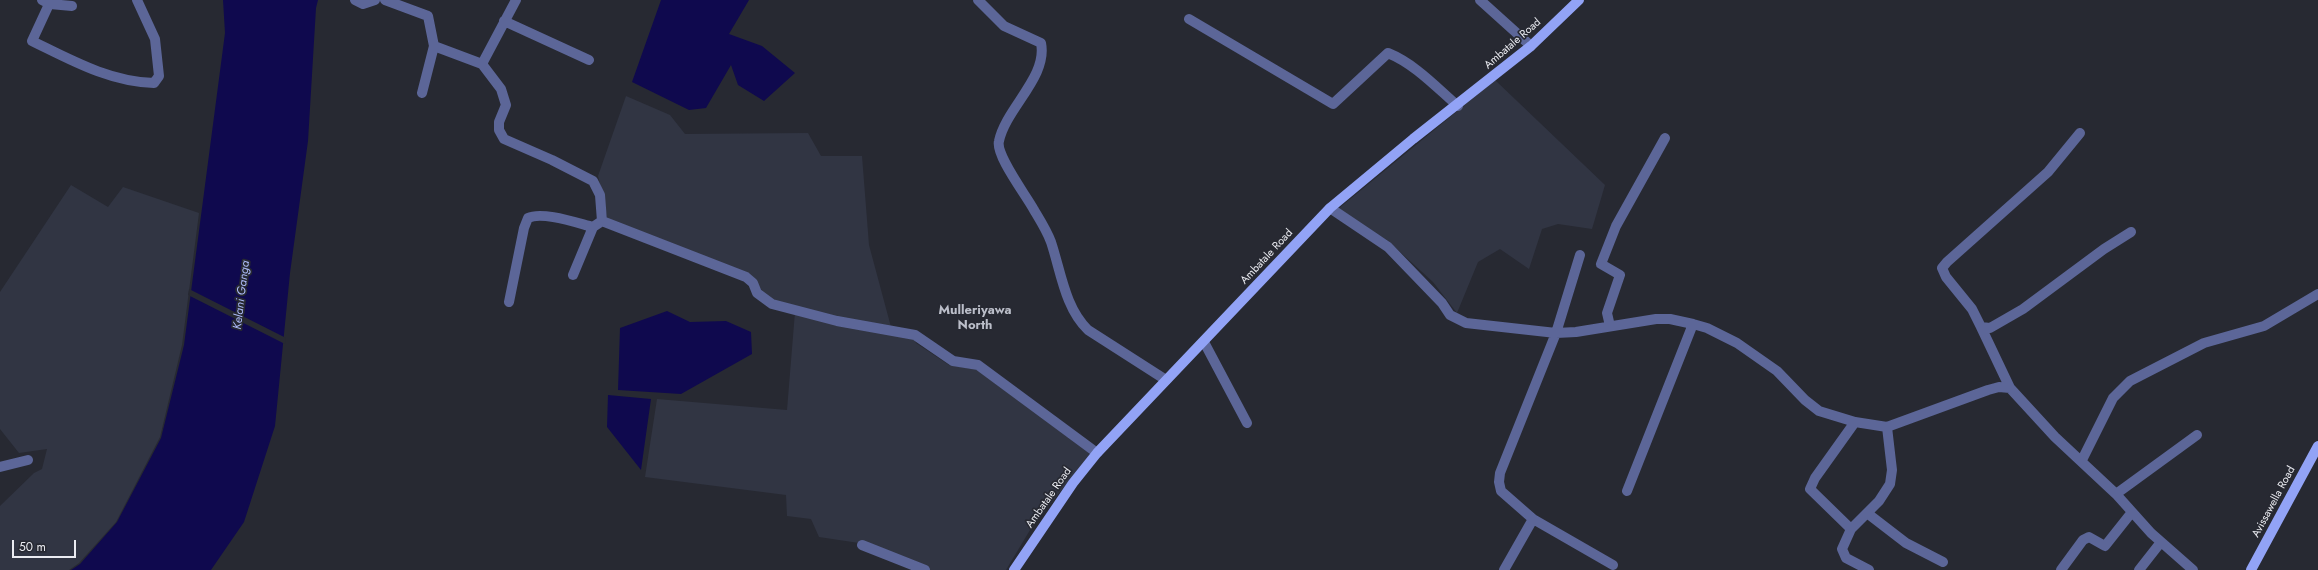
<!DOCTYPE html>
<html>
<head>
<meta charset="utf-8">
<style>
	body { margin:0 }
	#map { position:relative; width:2318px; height:570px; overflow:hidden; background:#272932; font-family:Jost,sans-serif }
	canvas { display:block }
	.scale { position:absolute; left:12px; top:540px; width:64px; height:18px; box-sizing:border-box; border:2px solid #ebecf2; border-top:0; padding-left:5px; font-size:12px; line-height:14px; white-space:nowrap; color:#ebecf2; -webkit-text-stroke:3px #272932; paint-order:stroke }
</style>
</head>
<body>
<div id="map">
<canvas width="2318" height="570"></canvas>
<div class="scale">50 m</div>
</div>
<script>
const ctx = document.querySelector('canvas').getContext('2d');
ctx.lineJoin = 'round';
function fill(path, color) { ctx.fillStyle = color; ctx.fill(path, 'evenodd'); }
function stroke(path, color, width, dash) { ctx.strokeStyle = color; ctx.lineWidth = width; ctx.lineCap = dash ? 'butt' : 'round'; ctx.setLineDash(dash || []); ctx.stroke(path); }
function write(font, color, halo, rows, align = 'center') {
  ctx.font = font + ' Jost,sans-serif'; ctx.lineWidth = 3.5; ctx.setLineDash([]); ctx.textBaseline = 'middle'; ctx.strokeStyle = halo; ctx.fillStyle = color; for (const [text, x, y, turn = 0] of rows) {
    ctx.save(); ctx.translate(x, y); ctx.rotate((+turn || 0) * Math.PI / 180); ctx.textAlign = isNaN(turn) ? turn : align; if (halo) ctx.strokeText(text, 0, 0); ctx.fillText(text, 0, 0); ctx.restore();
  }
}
const built = new Path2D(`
	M1495,80L1605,185L1592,229L1558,224L1542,229L1529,269L1500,249L1478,262L1457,313L1433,282L1387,240L1360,225L1338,209Z
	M626,96L670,115L685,134L808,133L821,156H862L869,245L891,327L838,317L774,301L760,290L751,275L608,221L598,176Z
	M71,185L108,207L123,187L199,213L182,345L160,437L116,522L79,563L69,570H0V506L34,473L42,469L47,449L19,453L0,429V292Z
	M795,312L913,336L916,343L949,365L977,370L1090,454L1030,530L1006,570H929L859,543L819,537L811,519L787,516L786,495L645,477L657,399L787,410Z`);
const water = new Path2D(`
	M223,0H318L316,8L308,141L290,273L275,426L244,522L211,570H71L80,564L117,522L161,438L184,345L225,33Z
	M661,0H749L729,34L762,46L795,73L764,101L738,85L731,65L706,108L689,110L632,82Z
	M667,311L690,322L726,321L751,332L752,354L681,394L618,390L620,328Z
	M608,395L651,399L641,470L607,427Z`);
const pier = new Path2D(`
	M189,289L286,338L285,344L188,295Z`);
const minor = new Path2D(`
	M42,0L50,4L72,6
	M51,0L32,41C71,60 110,82 154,83L159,76L155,39L137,0
	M355,0L363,4L375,0
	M385,0L428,16L434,46L422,93
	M978,0L1004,26L1041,43C1048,77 1006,108 999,141C995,155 1026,195 1034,210C1040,220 1047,231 1051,242C1061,272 1065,308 1088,330L1166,380
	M1480,0L1531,46
	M1189,19L1333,104L1388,53C1415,64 1436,87 1458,106
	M504,21L589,60
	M434,46L482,64L516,0
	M482,64L501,89L506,105L499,122V130L504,139L552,160L593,181L600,195L602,221
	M2080,133L2048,172L1947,262L1942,268L1946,277L1972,309L1981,327L1990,328L2023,309L2104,249L2131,232
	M1330,208L1388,247L1442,303L1450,315L1466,323L1556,333L1576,332L1656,319H1670L1693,324L1707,328L1737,343L1777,371L1805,400L1819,411L1855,422L1887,427L1988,390L1999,387L2010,388L2055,437L2116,494L2151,533L2193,570
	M1580,255L1556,333L1500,473L1499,482L1501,491L1533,519L1613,565
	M573,275L593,227L602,221L746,277L753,283L757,293L772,304L837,321L915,335L953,361L978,365L1097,453
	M509,302L524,228L528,218C542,211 577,223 593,227
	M1610,326L1607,313L1620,275L1601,264L1616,226L1665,138
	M1981,327L2010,388
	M1204,342L1247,423
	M2082,460L2113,398L2130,381L2204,343L2264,326L2318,294
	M0,467L28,460
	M1627,491L1693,324
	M2116,494L2197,435
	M1867,513L1906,543L1943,562
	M1851,529L1810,489L1815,478L1855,422
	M862,545L925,570
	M1504,570L1533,519
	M1869,570L1846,558L1842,549L1851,529L1879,501L1890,484L1892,470L1887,427
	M2061,570L2083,540L2089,537L2105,546L2132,512
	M2139,570L2161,542`);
const major = new Path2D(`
	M1014,570L1073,483L1097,453L1330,208L1413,139L1531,46L1579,0
	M2251,570L2318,446`);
const streetNames = [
	["Ambatale Road",1513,44,-41],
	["Ambatale Road",1267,257,-47],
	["Ambatale Road",1049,498,-55],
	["Avissawella Road",2274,502,-62]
];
const waterNames = [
	["Kelani Ganga",242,295,-83]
];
const quarterNames = [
	["Mulleriyawa",975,311],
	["North",975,326]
];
fill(built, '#313543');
fill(water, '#0f094e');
fill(pier, '#272932');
stroke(minor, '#5c6698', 10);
stroke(major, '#92a3f6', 10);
write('11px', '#ebecf2', '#272932', streetNames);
write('italic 12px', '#acbaf8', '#272932', waterNames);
write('bold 13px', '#bbbec9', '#272932', quarterNames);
</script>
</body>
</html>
